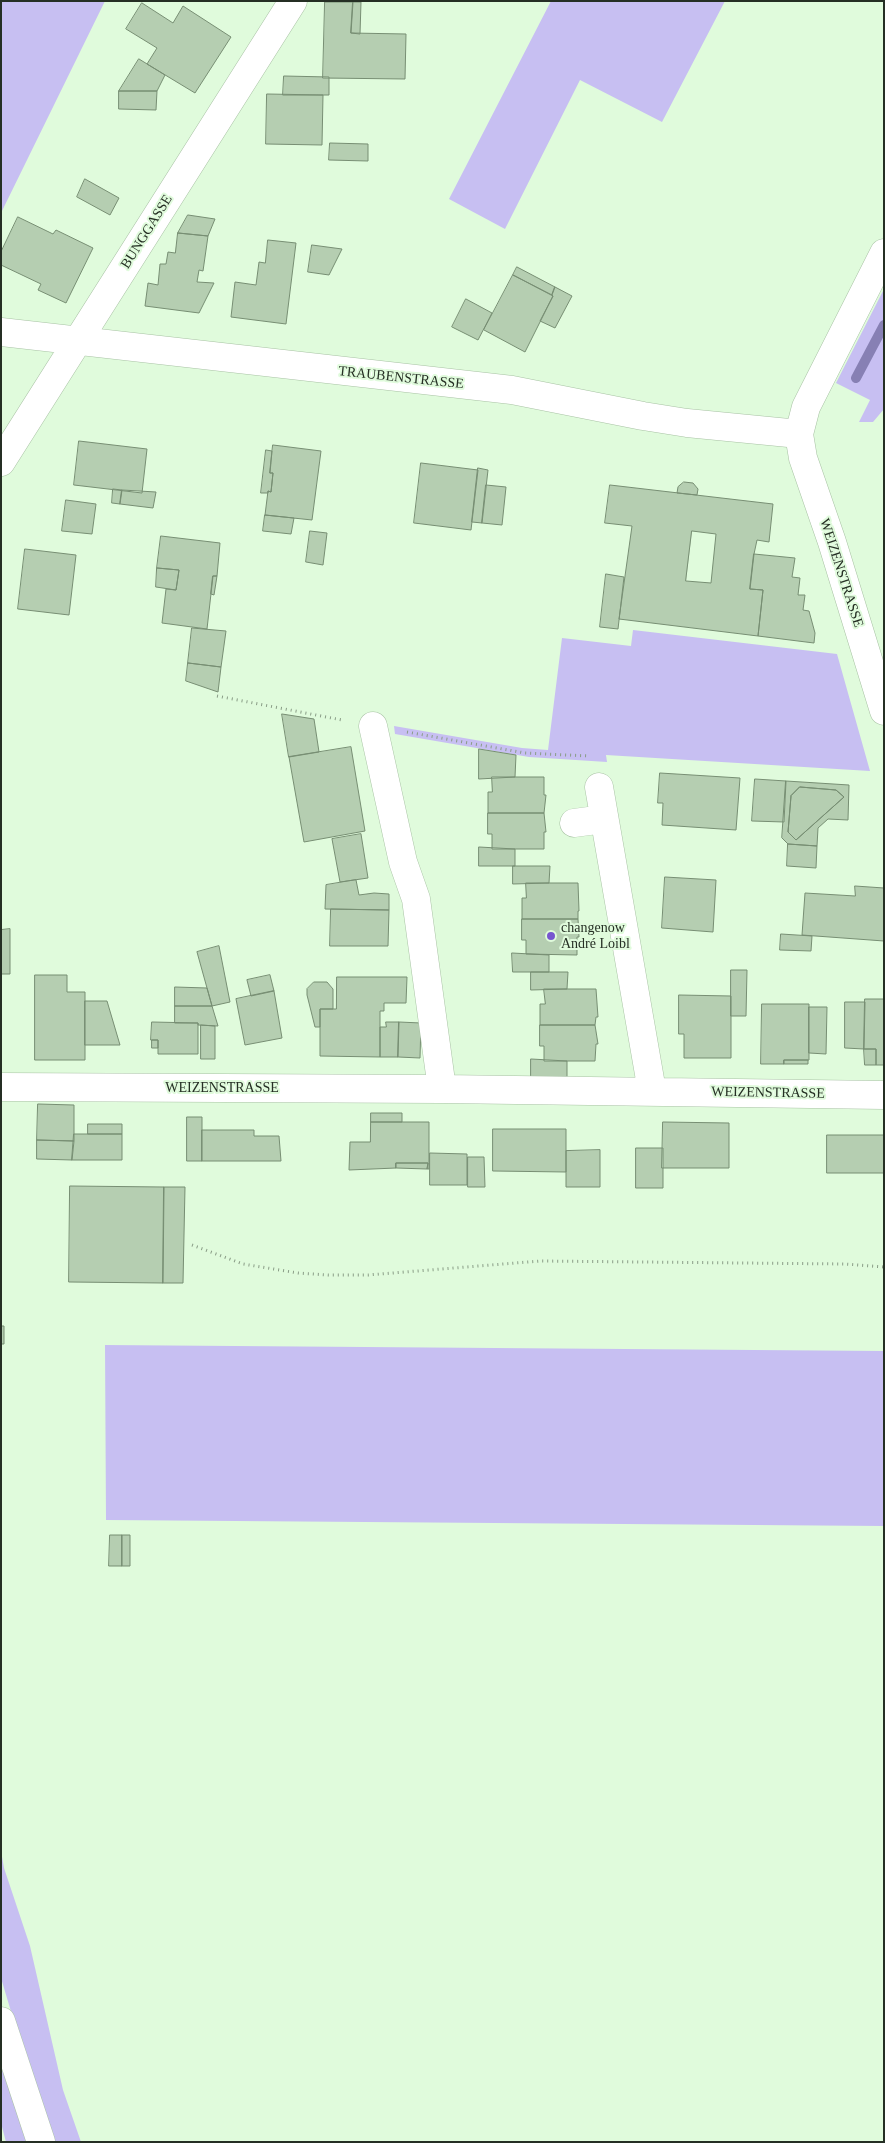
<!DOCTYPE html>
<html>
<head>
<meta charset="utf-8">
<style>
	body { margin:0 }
	#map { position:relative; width:885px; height:2143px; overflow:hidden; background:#e0fbdc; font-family:Georgia,serif }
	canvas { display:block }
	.frame { position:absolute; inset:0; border:2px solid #252f24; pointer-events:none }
</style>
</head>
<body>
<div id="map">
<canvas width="885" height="2143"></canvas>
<div class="frame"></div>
</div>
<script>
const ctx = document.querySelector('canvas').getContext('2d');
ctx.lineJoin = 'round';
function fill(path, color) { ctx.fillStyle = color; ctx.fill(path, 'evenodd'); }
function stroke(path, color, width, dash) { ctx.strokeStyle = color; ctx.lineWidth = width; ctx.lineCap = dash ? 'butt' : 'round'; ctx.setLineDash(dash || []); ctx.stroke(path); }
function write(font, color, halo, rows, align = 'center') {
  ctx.font = font + ' Georgia,serif'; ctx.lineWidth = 4; ctx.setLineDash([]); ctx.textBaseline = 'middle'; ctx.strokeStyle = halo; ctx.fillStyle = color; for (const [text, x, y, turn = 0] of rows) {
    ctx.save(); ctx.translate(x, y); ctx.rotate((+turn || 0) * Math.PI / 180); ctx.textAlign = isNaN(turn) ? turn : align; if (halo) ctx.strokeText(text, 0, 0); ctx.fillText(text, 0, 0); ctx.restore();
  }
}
const green = new Path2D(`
	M1,1H105L1,213Z
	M551,1H725L662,122L580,80L505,229L449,199Z
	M884,289V409L873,422H859L870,400L836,383Z
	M633,630L837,654L870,771L606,755L607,762L529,757L395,734L394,726L522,748L548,750L562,638L631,646Z
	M105,1345L884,1351V1526L106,1520Z
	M1,1851L4,1868L30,1946L63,2090L81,2142H50L1,1978Z
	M1,2050L29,2142H6L1,2123Z`);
const stream = new Path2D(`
	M856,378L884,325`);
const building = new Path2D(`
	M325,2H353L351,33L406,34L405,79L323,78Z
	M353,2H361L360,34L351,33Z
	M142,3L173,23L183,6L231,37L195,93L147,64L157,48L126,29Z
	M139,59L165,75L157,91H119Z
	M284,76L329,77V95H283Z
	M119,91H157L156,110L119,109Z
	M267,94L323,95L322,145L266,144Z
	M330,143L368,144V161L329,160Z
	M85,179L119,198L110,215L77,197Z
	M188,215L215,219L208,236L178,233Z
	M18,217L53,234L56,230L93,248L66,303L38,290L41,284L1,265V252Z
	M178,233L208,236L203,271L199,270L197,282L214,283L199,313L145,306L148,283L158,285L160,264H166L168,252L175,253Z
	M268,240L296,243L286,324L231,317L235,282L256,285L259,262L265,263Z
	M312,245L342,249L329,275L308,272Z
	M517,267L555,287L552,295L513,275Z
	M513,275L553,296L525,352L484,330Z
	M555,287L572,296L555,328L540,321L553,296L552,295Z
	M466,299L492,313L478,340L452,327Z
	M79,441L147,449L142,493L74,485Z
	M273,445L321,451L312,520L265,515L268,491L271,492L273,473H270Z
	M266,450L272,451L270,473H273L271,492L268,491V493H261Z
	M421,463L478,470L471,530L414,523Z
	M478,468L488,470L482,523L472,522Z
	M684,482L693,483L698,489L697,495L677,493L678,487Z
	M486,485L506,487L502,525L482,523Z
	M610,485L773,504L769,542L757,540L754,554L750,589L763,590L758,636L619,619L632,526L605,523ZM692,531L716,534L711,583L686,581Z
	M113,489L122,490L120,504L112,503Z
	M122,490L156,492L153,508L120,504Z
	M66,500L96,504L92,534L62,531Z
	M265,515L294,518L291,534L263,531Z
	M310,531L327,533L323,565L306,562Z
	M161,536L220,543L217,576H213L207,629L162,623L166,589L176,590L179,570L157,568Z
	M25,549L76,555L69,615L18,609Z
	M754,554L795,558L792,577L800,578L798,595H805L803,610L809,611L815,633L814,643L758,636L763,590L750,589Z
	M157,568L179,570L176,590L156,587Z
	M606,574L624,577L618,629L600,627Z
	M213,576H217L214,595L211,594Z
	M192,628L226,631L221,667L188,663Z
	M188,663L221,667L218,692L186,681Z
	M282,714L314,719L319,752L289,757Z
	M351,747L365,831L304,842L289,757Z
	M479,749L516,755L515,777L479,779Z
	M660,773L740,778L736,830L662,825L663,803H658Z
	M492,777H544V795H546L544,813H488V792H492Z
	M755,779L786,781L784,822L752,821Z
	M786,781L849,785L848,820L828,819L818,828L817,846L788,844L782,838ZM800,787L836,790L844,797L796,840L788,832L791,796Z
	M800,787L836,790L844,797L796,840L788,832L791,796Z
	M488,813H544L546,832H544V849H492V834H488Z
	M361,834L368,878L340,882L332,839Z
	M788,844L817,846L816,868L787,866Z
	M479,847L515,849V866H479Z
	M513,866H550L549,883L513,884Z
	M665,877L716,880L713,932L662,928Z
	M356,880L359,895L374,893L389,894V910L325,909L326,885Z
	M526,883H578L579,911H578V919H522V898H526Z
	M855,886L884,888V941L802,935L805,893L855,896Z
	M331,909L389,910L388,946H330Z
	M522,919H578L579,937H577V955L526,954V940H522Z
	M10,929V974H1V930Z
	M781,934L812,936L811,951L780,950Z
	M219,946L230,1002L212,1006L197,952Z
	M512,953L549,955V972H513Z
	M731,970H747L746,1016H731Z
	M531,972H568L567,989L531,990Z
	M35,975H67V992H85V1060H35Z
	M270,975L274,991L251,996L247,980Z
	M337,977H407L406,1003H384V1011H380V1057L320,1056V1009H336Z
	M314,982H327L333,989V1009H320V1027H315L307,995V989Z
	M175,987L207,988L212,1006H175Z
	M544,989H596L598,1017H596L595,1025H540V1004H545Z
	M274,991L282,1038L245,1045L236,999Z
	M679,995L731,996V1058H684V1034H679Z
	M865,999H884V1065H876V1049H864Z
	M85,1001H107L120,1045H85Z
	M845,1002H865L864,1049L845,1048Z
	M762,1004H809V1060H784V1064H761Z
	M175,1006H212L218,1026L198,1025V1023H175Z
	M809,1007H827L826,1054L809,1053Z
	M152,1022L198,1023V1054H158V1040H151Z
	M386,1022H399L398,1057H380V1027H386Z
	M399,1022L421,1023L420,1058L398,1057Z
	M201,1025L215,1026V1059H201Z
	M540,1025H595L598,1044H596L595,1061H544V1046H540Z
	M152,1040H158V1048H152Z
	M864,1049H876V1065H865Z
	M531,1059L567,1061V1077H531Z
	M784,1060H808V1064H784Z
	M38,1104L74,1105V1141L37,1140Z
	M371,1113H402V1122H371Z
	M187,1117H202V1161H187Z
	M371,1122H429V1169H427L428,1163H396V1168L349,1170L350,1142H370Z
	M663,1122L729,1123V1168H662Z
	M88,1124H122V1134H88Z
	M493,1129H566V1172L493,1171Z
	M202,1130H254V1136H279L281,1161H202Z
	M74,1134H122V1160H72Z
	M827,1135H884V1173H827Z
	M37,1140L74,1141L72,1160L37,1159Z
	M636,1148H663V1188H636Z
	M600,1150V1187H566V1151Z
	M430,1153L467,1154V1185H430Z
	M468,1157H484L485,1187H468Z
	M396,1163H428L427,1169L396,1168Z
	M70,1186L164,1187L163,1283L69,1282Z
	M164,1187H185L183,1283H163Z
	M1,1326H4V1344H1Z
	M110,1535H122V1566H109Z
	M122,1535H130V1566H122Z`);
const path = new Path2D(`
	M217,696L342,720
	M407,732L525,753L589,756
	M192,1245L243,1264L298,1273L328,1275H368L540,1261L845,1264L884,1267`);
const minor = new Path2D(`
	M884,253L806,407L799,434L803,458L832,542L884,711
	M1,332L512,390L643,416L687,423L799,434
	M1,462L293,1
	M373,726L403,862L416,899L442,1089
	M599,787L652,1091
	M574,823L604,819
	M1,1087L442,1089L884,1095
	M1,2021L41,2142`);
const markers = [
	[551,936,5,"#7755cf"]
];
const streetNames = [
	["BUNGGASSE",147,232,-58],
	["TRAUBENSTRASSE",401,378,6],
	["WEIZENSTRASSE",841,573,72],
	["WEIZENSTRASSE",222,1088],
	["WEIZENSTRASSE",768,1093,1]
];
const poiNames = [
	["changenow",561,928],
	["André Loibl",561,944]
];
fill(green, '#c7bff2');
stroke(stream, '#8780b4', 10);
fill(building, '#b5ceb1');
stroke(building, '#778e73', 1);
stroke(minor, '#a8c2a4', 29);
stroke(path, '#899c86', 3, [1, 4]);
stroke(minor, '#fff', 28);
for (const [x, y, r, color] of markers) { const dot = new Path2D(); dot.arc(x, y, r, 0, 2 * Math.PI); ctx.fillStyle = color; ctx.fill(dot); stroke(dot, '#e0fbdc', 2); }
write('14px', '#252f24', '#e0fbdc', streetNames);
write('14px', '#252f24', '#e0fbdc', poiNames, 'left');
</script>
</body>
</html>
